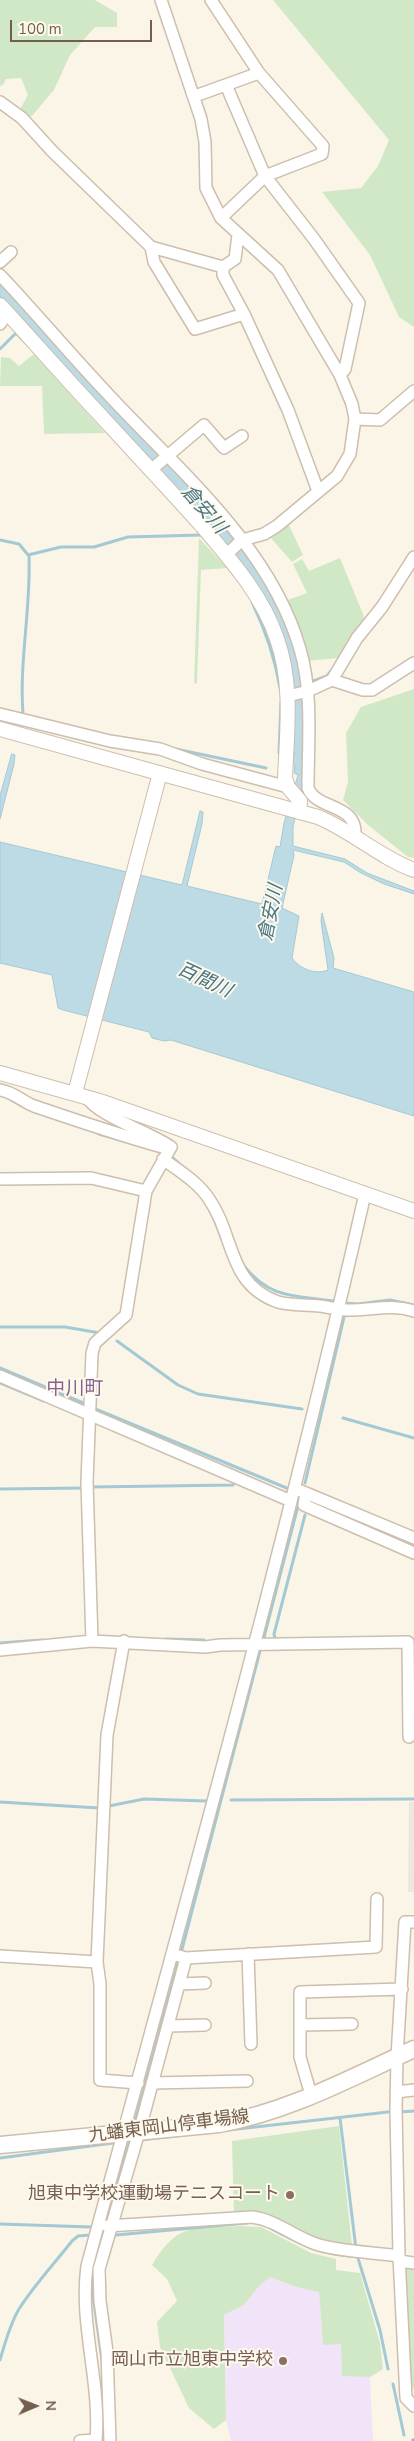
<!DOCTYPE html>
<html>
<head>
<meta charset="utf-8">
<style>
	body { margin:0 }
	#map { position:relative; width:414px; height:2441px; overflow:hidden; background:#fbf5e7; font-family:"Nunito Sans",sans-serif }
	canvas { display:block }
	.north { position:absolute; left:10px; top:2381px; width:50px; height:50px; -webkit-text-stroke:4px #fef9ed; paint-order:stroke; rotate:89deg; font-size:14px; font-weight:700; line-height:20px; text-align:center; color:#745e4d }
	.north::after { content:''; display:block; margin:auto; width:18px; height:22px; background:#745e4d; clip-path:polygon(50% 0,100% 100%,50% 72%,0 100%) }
	.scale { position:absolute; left:10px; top:20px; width:142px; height:22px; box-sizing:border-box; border:2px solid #745e4d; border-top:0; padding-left:6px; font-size:15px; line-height:18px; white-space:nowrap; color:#745e4d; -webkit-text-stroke:4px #fef9ed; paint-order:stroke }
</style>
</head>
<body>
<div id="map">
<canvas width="414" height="2441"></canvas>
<div class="north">N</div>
<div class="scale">100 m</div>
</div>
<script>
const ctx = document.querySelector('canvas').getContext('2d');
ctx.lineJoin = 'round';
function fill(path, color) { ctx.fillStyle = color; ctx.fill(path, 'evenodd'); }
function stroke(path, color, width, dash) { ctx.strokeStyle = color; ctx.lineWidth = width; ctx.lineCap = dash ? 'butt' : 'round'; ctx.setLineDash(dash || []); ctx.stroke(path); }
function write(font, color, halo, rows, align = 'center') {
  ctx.font = font + ' "Nunito Sans","Noto Sans JP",sans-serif'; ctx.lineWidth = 4; ctx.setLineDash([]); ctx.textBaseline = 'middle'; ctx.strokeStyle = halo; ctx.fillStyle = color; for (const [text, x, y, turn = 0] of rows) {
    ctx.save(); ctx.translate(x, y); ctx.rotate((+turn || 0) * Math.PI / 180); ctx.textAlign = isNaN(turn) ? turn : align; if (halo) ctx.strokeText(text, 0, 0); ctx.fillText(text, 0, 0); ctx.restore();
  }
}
const industrial = new Path2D(`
	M409,1802H414V1892H408Z`);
const education = new Path2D(`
	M270,2277L296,2287L319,2291L323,2344H341L343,2375L370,2377L373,2441H231L226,2420L224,2315L244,2305L259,2286Z`);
const green = new Path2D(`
	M0,0H95L117,13V27H95L70,55L54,90L31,117L20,109L28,95L21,78L6,79L3,85L0,86Z
	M273,0H414V327L399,317L370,255L322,192L361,188L378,166L389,140Z
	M34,354L105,433L44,434L42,386H0L1,357L10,358L19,366Z
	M288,523L303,555L292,562L270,537Z
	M199,538L227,568L201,570L197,683L194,684Z
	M340,558L365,619L353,633L338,658L307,661L297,625L285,601L307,593L293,564L302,559L309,571Z
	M414,689V858L408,857L368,825L343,800L348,782L346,733L361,707Z
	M339,2126L352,2246L325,2243L234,2214L232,2141Z
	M240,2226L261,2227L311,2253L336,2259V2270L360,2273L380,2343L383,2369L370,2377L342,2376L341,2344L323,2345L319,2292L296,2287L270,2277L259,2286L244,2305L224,2315L226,2420L214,2429L189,2408L160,2347L157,2322L177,2301L167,2279L152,2265C179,2221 193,2229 240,2226Z
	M406,2268L414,2269V2389L410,2384Z`);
const water = new Path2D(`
	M0,282L175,472L234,540L259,572L289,627L304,687L305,783L293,826V846L345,859L367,873L414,891V894L384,884L361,873L344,862L293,850L294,855L282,908L299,916L292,958C300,969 315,975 328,970L321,921L322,913L334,958L333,968L414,992V1116L171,1040L164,1041L152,1038L149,1032L63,1010L58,1008L52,975L0,963V842L182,885L200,811L203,812L202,824L187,886L262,904L276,846L280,847L284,823L298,775L294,773L295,765H292V755H295L292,746L294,745C295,705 295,668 280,630L204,519L0,296Z
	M12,754L15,755L14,764L0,819V796Z`);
const stream = new Path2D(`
	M0,349L16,333L28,345
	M0,540L19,544L29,556C31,609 19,661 23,714
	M28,555L61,547H94L128,537L201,535
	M252,602C265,629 275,658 280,688
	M308,683L327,676L331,671
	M171,748L266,768
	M279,753L281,702
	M11,1100L30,1110
	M99,1134L127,1142
	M172,1157L183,1167
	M244,1266C270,1299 294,1295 333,1301
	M345,1303L358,1304L390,1300L414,1305
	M0,1327H65L100,1333
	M117,1341L178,1385L198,1394L302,1409
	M0,1368L88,1405
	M0,1383L44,1401
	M93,1408L289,1489
	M343,1418L414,1438
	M305,1483L345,1313
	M91,1487L233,1485L235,1481
	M0,1489L84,1488
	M323,1506L347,1518
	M389,1536L414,1546
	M166,1639L204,1640
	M278,1639H275L274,1634L305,1515
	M263,1641L299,1502
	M0,1643L42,1640
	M231,1800L414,1799
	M0,1802L99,1808L144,1799L207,1801
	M181,1953L261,1647
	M400,2112L414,2111
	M340,2118L356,2249
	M134,2126L179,1959
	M140,2140L388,2112
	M0,2158L113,2143
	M0,2224L91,2227
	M270,2228C298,2243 321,2255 353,2256
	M116,2235L247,2223
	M98,2246L131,2137
	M96,2255L93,2296L102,2360
	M357,2255L380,2330L388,2369
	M0,2360C5,2343 10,2324 19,2309C34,2285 55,2263 72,2241L78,2236L90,2235
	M393,2384L404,2435
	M103,2389V2441`);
const minor = new Path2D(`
	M161,0L201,119L205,142L206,188L221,218L278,270L340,375L352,404L355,419L350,454L337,476L277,526L264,534L242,540L226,555
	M211,0L259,73L323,146L322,154L265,176L221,218
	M226,85L265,176L314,239L359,303L345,369L340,375
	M195,96L259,73
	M0,102L22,118L52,151L151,247L223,267
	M151,247L154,262L195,329L244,314
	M0,262L11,252
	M223,267V275L244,314L288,410L318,491
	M223,267L235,259L238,235
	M0,275C36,313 70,354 106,392C177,469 270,545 300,649C313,693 308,742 308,788C317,811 358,802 355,837
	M0,324L7,313
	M355,419L380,420L414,391
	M152,469L204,425L224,448L242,436
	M332,680L363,690H372L414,663
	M288,696L308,691L332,680L357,638L382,607L414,557
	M0,714L110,741L160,749L202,764L288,787
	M0,1090C13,1092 22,1101 34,1106C78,1121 122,1136 166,1148
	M87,1097C96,1115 152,1133 171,1147L146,1191L126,1315L95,1343L92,1353L87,1482L92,1641
	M163,1159C179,1171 198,1182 209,1199C235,1236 227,1284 278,1302C292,1306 306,1304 320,1306C330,1307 340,1311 350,1310C372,1310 392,1304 414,1311
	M0,1179L91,1178L146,1191
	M0,1376L291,1501
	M301,1491L414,1538
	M306,1493L304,1505L414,1553
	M0,1650L92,1641L205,1647L220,1645L408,1642L409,1737
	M414,1922H405L397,2057L396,2111L399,2256L406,2398L414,2406
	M248,1954L251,2044
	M0,1956L97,1962L100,1984V2080L138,2083
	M179,1956L186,1958L376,1947L377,1899
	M97,1962L107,1735L124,1641
	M179,1984L205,1983
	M300,2025L352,2024
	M168,2026L205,2025
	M152,2083L247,2081
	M396,2092L414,2090
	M311,2095L300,2057V1992L402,1989
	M107,2226L252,2217C277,2220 295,2238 319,2245C344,2252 373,2252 399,2256
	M399,2261L414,2263
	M80,2441L96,2440
	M96,2441C101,2382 79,2324 87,2266C184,1910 283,1554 365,1194
	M110,2441L107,2352L100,2301L99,2269L141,2125L186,1958`);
const tertiary = new Path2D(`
	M0,305C34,342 67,380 102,417C135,453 169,489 202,526C231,560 263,596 277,639C293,684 287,731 285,778L288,787L300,801L299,812
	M0,729C106,758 212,788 318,817C352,831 379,857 414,870
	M0,1073L103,1102L414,1211
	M75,1093L160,773`);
const secondary = new Path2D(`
	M0,2145L219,2124C288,2112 350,2078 414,2049`);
const rail = new Path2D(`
	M412,2441L414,2439`);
const markers = [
	[290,2195,5,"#8d6e63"],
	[283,2361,5,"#8d6e63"]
];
const streetNames = [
	["九蟠東岡山停車場線",169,2127,-7]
];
const educationNames = [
	["旭東中学校運動場テニスコート",280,2195],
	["岡山市立旭東中学校",273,2361]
];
const waterNames = [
	["倉安川",203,510,49],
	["倉安川",272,913,-79],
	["百間川",204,981,25]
];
const neighbourhoodNames = [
	["中川町",75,1389]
];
fill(industrial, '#ece7e1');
fill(education, '#f2e4f8');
fill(green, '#d1e8c6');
fill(water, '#bddbe4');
stroke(water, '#a3c9d5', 1);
stroke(stream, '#a3c9d5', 3);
stroke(minor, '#cdbeae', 14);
stroke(tertiary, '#cdbeae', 16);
stroke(secondary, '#cfbeab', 19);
stroke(minor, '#fff', 11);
stroke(tertiary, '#fff', 14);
stroke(secondary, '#fff', 16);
stroke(rail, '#b9a6c5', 3, [8, 5]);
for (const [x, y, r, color] of markers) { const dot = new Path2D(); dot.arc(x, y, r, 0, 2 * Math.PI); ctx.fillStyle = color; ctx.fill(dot); stroke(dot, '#fef9ed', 2); }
write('18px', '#745e4d', '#fef9ed', streetNames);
write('18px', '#785e54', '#fef9ed', educationNames, 'right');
write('italic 19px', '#477685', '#fef9ed', waterNames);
write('19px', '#856590', '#fef9ed', neighbourhoodNames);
</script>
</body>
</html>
